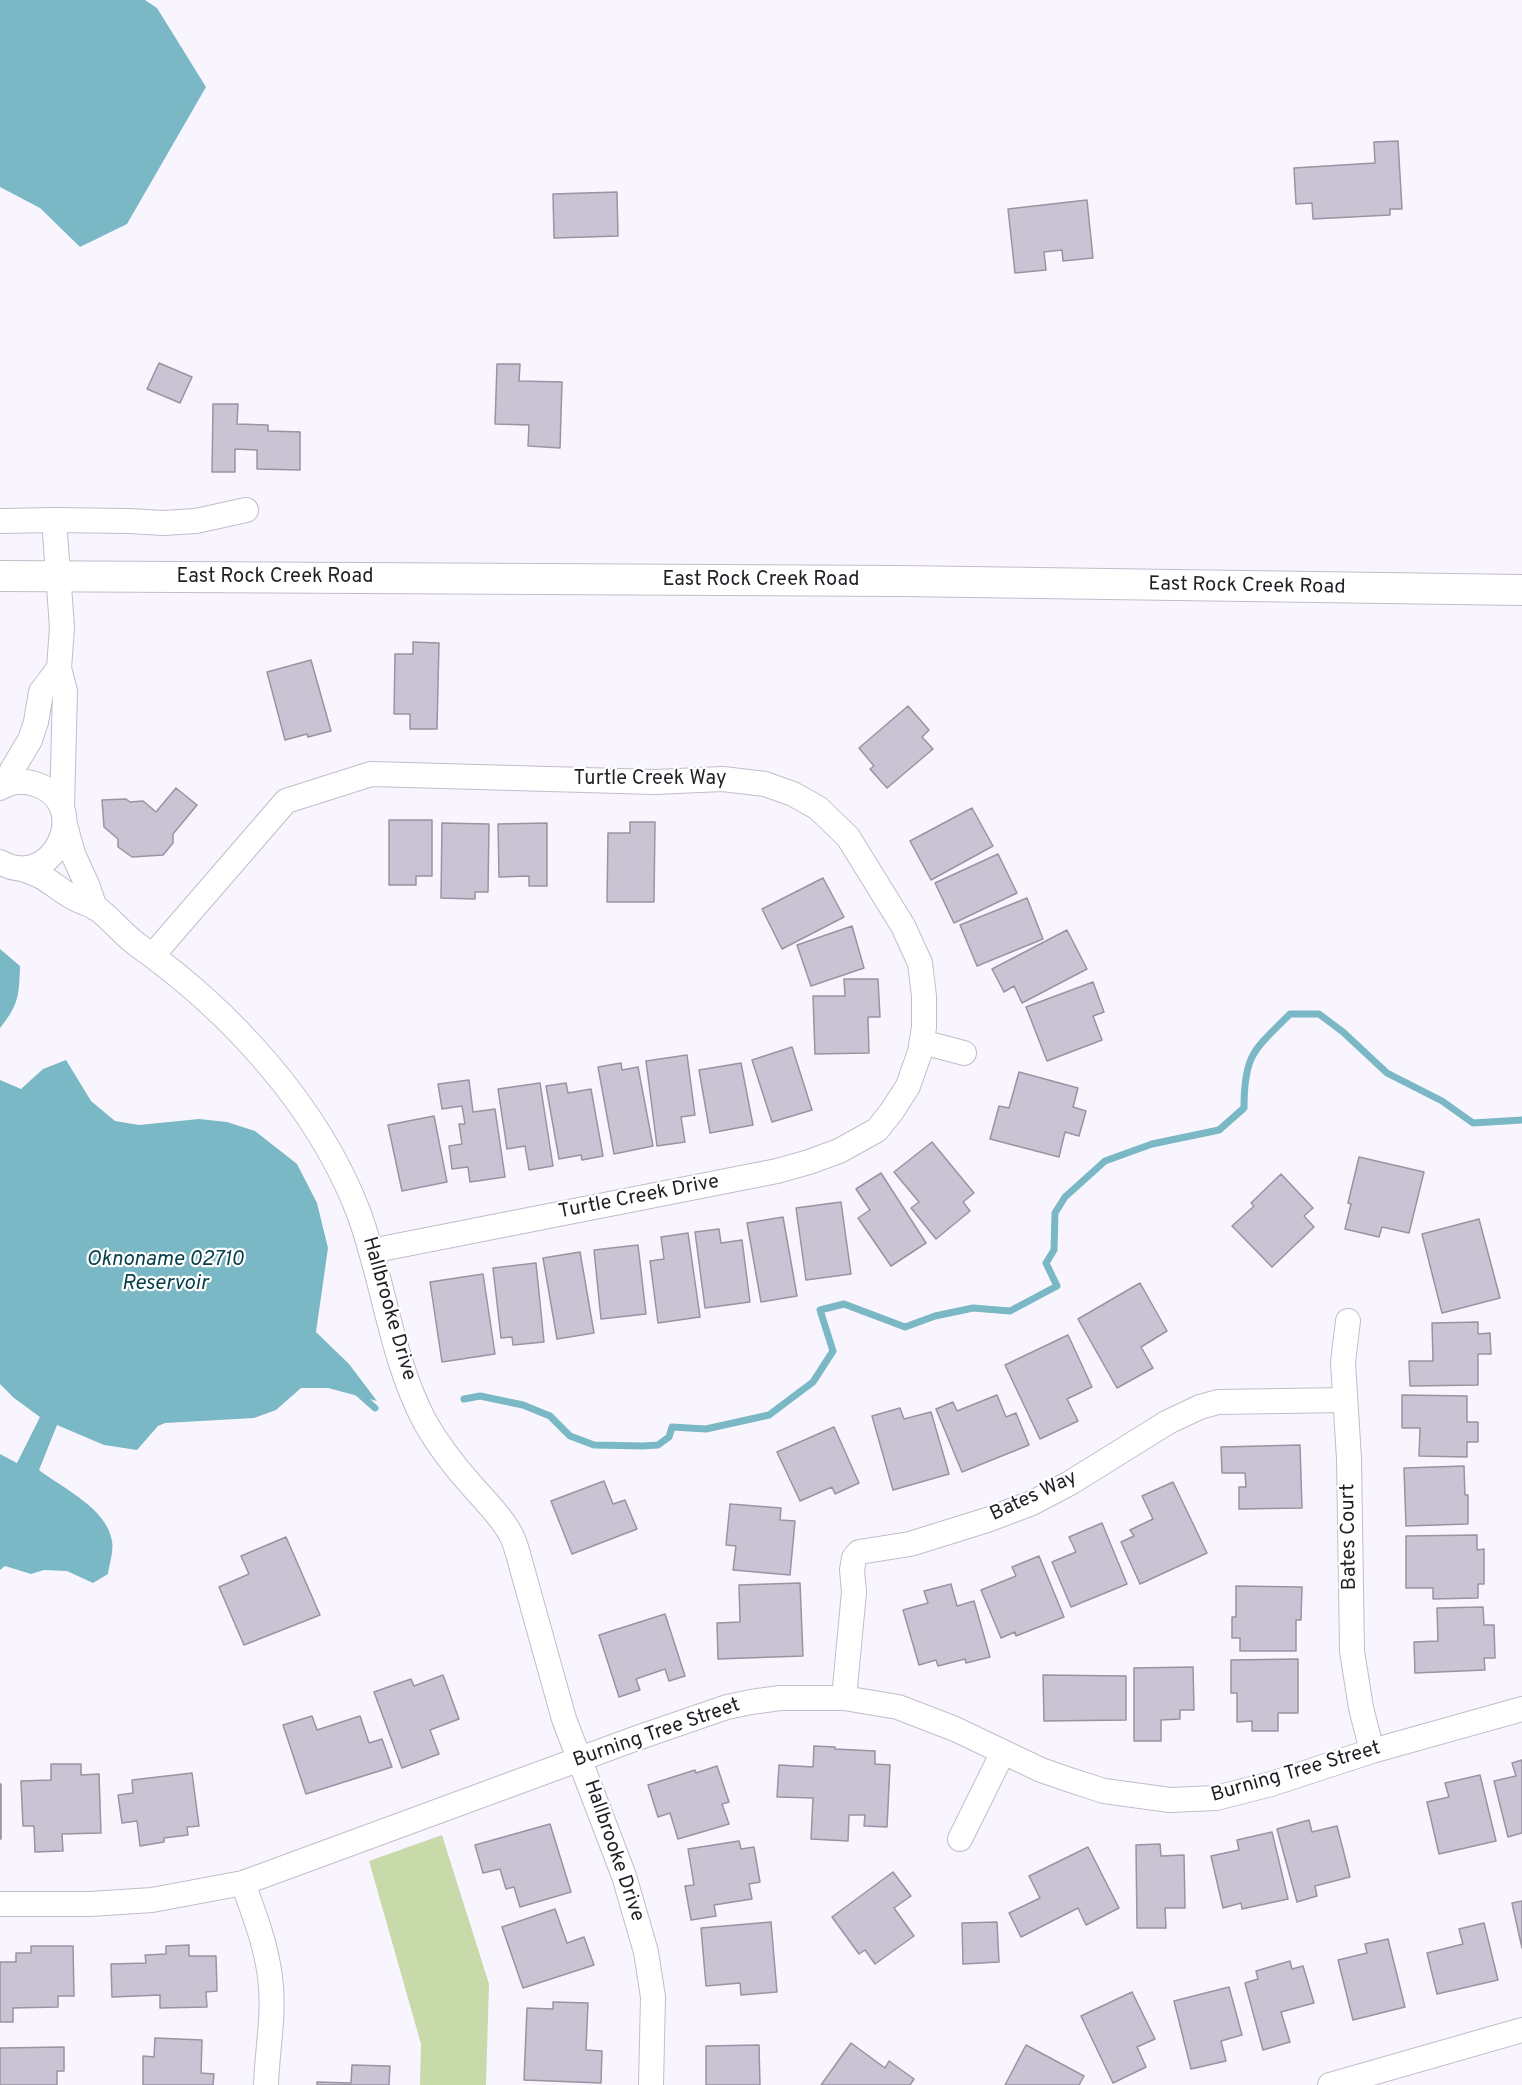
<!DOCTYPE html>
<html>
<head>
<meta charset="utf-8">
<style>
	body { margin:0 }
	canvas { display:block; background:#f9f5ff }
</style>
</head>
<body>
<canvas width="1522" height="2085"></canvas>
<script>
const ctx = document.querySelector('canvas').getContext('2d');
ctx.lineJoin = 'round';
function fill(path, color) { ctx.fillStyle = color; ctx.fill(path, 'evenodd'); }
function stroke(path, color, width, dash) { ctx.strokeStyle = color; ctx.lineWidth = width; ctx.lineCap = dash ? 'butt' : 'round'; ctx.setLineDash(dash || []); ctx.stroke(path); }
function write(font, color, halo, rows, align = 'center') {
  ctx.font = font + ' Overpass,sans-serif'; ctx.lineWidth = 4.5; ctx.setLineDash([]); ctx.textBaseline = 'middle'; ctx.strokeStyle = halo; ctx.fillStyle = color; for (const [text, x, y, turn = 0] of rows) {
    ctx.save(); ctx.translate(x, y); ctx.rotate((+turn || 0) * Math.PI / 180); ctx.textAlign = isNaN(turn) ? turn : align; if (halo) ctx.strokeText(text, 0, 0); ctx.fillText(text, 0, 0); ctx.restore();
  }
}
const green = new Path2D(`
	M442,1835L489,1984L486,2085H420L421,2044L369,1861Z`);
const water = new Path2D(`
	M0,0H145L157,8L206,87L127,224L80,247L40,208L0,187Z
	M0,949L20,966C19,996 19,1004 0,1028Z
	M66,1060L91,1101L115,1121L139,1125L199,1119L227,1122L255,1131L297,1164L317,1203L328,1248L316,1332L349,1364L377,1401L328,1388H301L276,1410L254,1418L165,1423L158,1426L137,1450L104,1445L57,1425L39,1470C62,1488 107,1508 112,1541C114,1551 109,1565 108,1574L93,1583L67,1571L44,1570L31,1574L5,1566L0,1570V1454L17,1463L40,1417L14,1398L0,1384V1080L21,1089L43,1069Z`);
const stream = new Path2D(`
	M357,1392L375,1408
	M464,1399L480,1396L523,1405L550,1416L570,1436L594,1445L643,1446L658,1445L669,1437L672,1427L706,1429L769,1415L813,1382L833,1351L820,1310L844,1304L905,1327L935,1316L973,1308L1010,1311L1057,1286L1046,1263L1054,1250L1055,1213L1065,1197L1105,1161L1152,1144L1219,1130L1244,1108C1244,1054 1254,1050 1290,1014H1319L1343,1032L1387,1073L1442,1101L1473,1123L1522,1120`);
const building = new Path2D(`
	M1398,141L1402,209H1390V215L1313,219L1312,203L1296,204L1294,168L1375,163L1374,142Z
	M617,192L618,236L554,238L553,194Z
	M1087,200L1093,258L1063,261L1062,250L1044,252L1046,270L1015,273L1008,209Z
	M159,363L192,377L180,403L147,389Z
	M497,364H520L519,381L562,382L560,448L528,446L529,425L495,424Z
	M213,404H238L237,424L268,425V431L300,432V470L257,469V450L235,449V472H212Z
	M413,642L439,643L437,729H410V714H394L395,654H413Z
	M311,660L331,731L308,737L307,734L285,740L267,672Z
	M908,706L929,730L922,737L933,749L887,788L870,769L874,766L859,748Z
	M176,788L197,805L173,834V843L163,855L132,857L118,847V839L104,827L102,800L126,799L130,802L143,801L156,812Z
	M972,808L993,846L931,880L910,841Z
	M389,820H432V876H416V885H389Z
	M630,822H655L654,902H607L608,833H630Z
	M442,823L489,824L488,892H475V899L441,898Z
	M547,823V886H529V876L499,877L498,824Z
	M998,854L1017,893L954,923L935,883Z
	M823,878L844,917L782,949L762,909Z
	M1027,898L1043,939L977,966L960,925Z
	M852,926L864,968L811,986L797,945Z
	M1067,930L1087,969L1022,1003L1014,986L1004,992L992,969Z
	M844,979H878L880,1017H868L869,1053L815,1054L813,996H845Z
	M1093,982L1104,1012L1093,1016L1102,1040L1047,1061L1026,1007Z
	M792,1047L812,1110L772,1122L752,1060Z
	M687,1055L695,1115L681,1117L685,1142L657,1146L646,1061Z
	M621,1063L622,1070L638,1067L653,1146L614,1154L598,1067Z
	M741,1063L753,1125L710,1133L699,1070Z
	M1019,1072L1078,1088L1073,1107L1086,1111L1079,1136L1065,1132L1059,1157L990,1139L999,1106L1009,1108Z
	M469,1080L473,1112L495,1109L505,1177L470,1182L468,1167L452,1169L449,1146L462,1144L459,1124H465L462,1106L442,1109L438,1084Z
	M540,1083L553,1166L529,1170L525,1146L507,1149L498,1089Z
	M566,1083L568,1093L591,1089L603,1156L582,1160L581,1155L559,1159L546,1086Z
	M434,1116L447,1182L402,1191L388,1125Z
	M932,1142L974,1193L963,1202L970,1211L936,1239L911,1208L919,1202L894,1172Z
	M1359,1157L1424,1172L1409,1233L1382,1227L1379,1237L1345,1229L1351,1204L1348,1203Z
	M881,1173L926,1243L891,1266L858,1218L870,1210L856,1189Z
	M1281,1174L1313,1208L1304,1216L1314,1227L1272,1267L1232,1226L1254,1206L1251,1203Z
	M841,1202L851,1274L806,1280L796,1208Z
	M783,1217L797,1296L761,1302L747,1223Z
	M1479,1219L1500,1298L1442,1313L1422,1234Z
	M719,1229L721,1243L742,1240L750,1302L705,1308L695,1232Z
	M688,1233L700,1317L658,1323L650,1261L664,1259L661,1237Z
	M638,1245L646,1314L601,1319L594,1250Z
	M580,1252L594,1333L557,1339L543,1258Z
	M536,1263L544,1342L513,1345L512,1337L501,1338L493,1268Z
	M483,1274L495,1354L442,1362L430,1282Z
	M1140,1283L1167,1331L1141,1347L1153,1368L1117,1388L1078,1319Z
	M1478,1322V1334L1490,1333L1491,1354H1478V1385L1410,1386L1409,1361H1433L1432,1323Z
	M1068,1335L1092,1387L1067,1399L1078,1421L1040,1439L1005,1365Z
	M997,1395L1006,1417L1016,1413L1029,1445L962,1472L936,1409L953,1402L957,1411Z
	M1402,1395L1467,1396V1422H1478V1442H1467V1457L1419,1456L1420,1428H1402Z
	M900,1408L904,1419L931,1412L949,1474L893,1490L872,1416Z
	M834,1427L859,1483L835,1494L832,1487L800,1501L777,1452Z
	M1300,1445L1302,1508L1239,1509V1487H1246L1245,1473H1222L1221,1447Z
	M1464,1466L1465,1495H1468V1524L1406,1526L1404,1468Z
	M604,1481L613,1504L625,1500L637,1529L572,1554L551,1501Z
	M1173,1482L1207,1553L1140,1584L1121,1542L1134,1536L1130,1530L1153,1519L1142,1496Z
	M730,1504L781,1508L780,1520L795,1521L790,1575L733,1570L736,1546L726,1545Z
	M1102,1523L1127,1584L1071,1607L1052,1562L1076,1552L1069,1537Z
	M1477,1535V1550L1484,1549V1584H1478V1598L1433,1599V1588H1406V1536Z
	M286,1537L320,1615L244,1645L219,1587L249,1574L241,1556Z
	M1039,1556L1064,1617L1016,1636L1015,1632L1001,1638L981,1590L1016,1576L1012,1567Z
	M800,1583L803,1656L718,1659L717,1623L740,1622L739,1585Z
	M951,1584L957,1606L974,1601L990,1657L966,1663L965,1659L938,1666L936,1660L919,1665L903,1610L928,1603L924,1591Z
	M1236,1586L1302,1587L1301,1620H1296V1651H1240V1638H1232V1617H1236Z
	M1483,1607L1484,1625H1494L1495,1658H1484L1485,1670L1415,1673L1414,1642L1438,1641L1437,1608Z
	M665,1614L685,1676L669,1681L665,1669L636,1679L640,1690L619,1697L599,1635Z
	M1298,1659V1713H1278V1731H1252V1721L1237,1722V1693H1231V1660Z
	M1193,1667L1194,1710H1180V1719L1161,1720V1741H1134V1668Z
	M443,1675L459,1719L430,1730L439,1754L402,1768L374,1692L411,1679L414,1686Z
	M1043,1675L1126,1676V1720L1044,1721Z
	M312,1716L317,1730L360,1716L369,1743L382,1739L392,1767L306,1794L283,1725Z
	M814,1746L835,1747V1749L875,1751V1764L890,1765L887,1827L864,1826L865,1815H849L848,1841L811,1839L813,1798L777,1797L779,1765L813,1767Z
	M1522,1760V1833L1508,1837L1494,1781L1516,1776L1512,1763Z
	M51,1764H81V1775L99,1774L101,1833L62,1834L63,1851L35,1852L34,1826H23L21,1781L51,1780Z
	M717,1766L729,1802L722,1804L729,1824L678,1839L670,1813L658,1817L648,1785L695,1770L696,1773Z
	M192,1773L199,1826L187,1827L188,1835L164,1838V1842L140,1846L137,1821L122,1823L118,1795L133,1793L132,1780Z
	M1480,1775L1496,1841L1439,1854L1427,1802L1449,1797L1445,1783Z
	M0,1784H1V1839H0Z
	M1309,1820L1312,1832L1337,1826L1350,1877L1315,1886L1317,1896L1297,1902L1277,1829Z
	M550,1824L571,1892L520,1907L514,1887L506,1889L500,1869L483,1873L475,1845Z
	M1272,1832L1288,1899L1242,1909L1241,1903L1223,1908L1211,1856L1239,1850L1237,1840Z
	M739,1841L741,1849L754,1847L760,1882L749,1884L752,1899L714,1905L716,1916L691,1920L685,1886L694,1885L688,1849Z
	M1160,1844L1161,1856L1184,1855L1185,1908H1165L1166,1928H1137L1136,1845Z
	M1088,1847L1119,1908L1086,1925L1078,1908L1021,1937L1009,1913L1040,1898L1029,1876Z
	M893,1872L911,1896L894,1908L914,1936L875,1964L865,1950L859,1954L832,1917Z
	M1522,1901V1948L1512,1903Z
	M555,1909L567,1943L584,1937L594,1965L523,1988L502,1927Z
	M771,1922L777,1992L741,1995L740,1983L706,1986L701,1928Z
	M997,1922L999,1962L963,1964L962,1923Z
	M1484,1923L1498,1980L1437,1994L1427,1953L1463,1944L1459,1929Z
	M1388,1939L1405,2007L1353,2020L1338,1960L1367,1953L1365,1944Z
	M189,1945V1956H216L217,1991L206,1992L207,2007L160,2008V1995L112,1997L111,1964L146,1963L145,1955L166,1954V1946Z
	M31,1946H73L74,1996H58V2007L13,2008V2022H0V1962H16V1953H31Z
	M1290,1961L1292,1969L1303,1966L1314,2003L1281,2012L1290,2042L1263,2050L1245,1983L1258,1979L1256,1971Z
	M1229,1987L1242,2035L1221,2041L1226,2061L1191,2069L1174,2001Z
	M1132,1992L1155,2039L1137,2047L1146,2067L1113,2083L1081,2016Z
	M553,2002L588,2003L586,2050L602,2051L601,2083L524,2080L527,2008L553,2009Z
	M155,2038L202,2040L201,2073L214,2074L213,2085H143V2056L154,2057Z
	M851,2043L885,2068L889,2061L914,2079L910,2085H821Z
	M759,2045L760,2085H706V2046Z
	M1026,2045L1084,2076L1079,2085H1005Z
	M64,2047V2071H57V2085H0V2048Z
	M352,2065L390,2066L389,2085H317V2082L351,2083Z`);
const minor = new Path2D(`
	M54,520L129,521L163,523L196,521L246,510
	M0,521L54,520L62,627L59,668L65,691L62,808
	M7,783L12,770L30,740L36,722L41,692L59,668
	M0,788C11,781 23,780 35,784C95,803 53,893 0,862
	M65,825L73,854L88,887L95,908
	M19,868C26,870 33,873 40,876C52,882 62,892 74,898C81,902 88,904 95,907C111,918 123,935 139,946C230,1011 317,1105 358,1211C384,1280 390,1356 425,1422C438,1445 455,1467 473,1487C486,1502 501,1516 510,1533C514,1539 516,1547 518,1554L564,1719L624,1876L646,1952L653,1997L651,2085
	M153,955L286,801L371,774L655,782L723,779L765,784L793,794L818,808L848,837L903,926L920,963L924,996V1027L920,1052L908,1086L892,1111L877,1130L839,1151L809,1162L777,1171L371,1251
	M922,1042L964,1053
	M1348,1321L1343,1362L1349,1459L1352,1651L1361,1708L1372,1751
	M844,1698L854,1592L852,1570L854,1558L859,1552L910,1544L987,1520L1032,1503L1070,1483L1168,1422L1200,1407L1218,1402L1345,1400
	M960,1839L1003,1752
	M243,1883C254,1914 266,1944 270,1977C275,2013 267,2050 266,2085
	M0,1904H90L152,1900L243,1883L637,1738L727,1707L751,1702L780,1698H844L898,1707L955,1729L1041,1770L1070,1780L1104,1791L1170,1800L1216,1798L1271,1784L1372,1751L1522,1709
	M1330,2085L1522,2030`);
const tertiary = new Path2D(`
	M0,576L900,581L1522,590`);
const streetNames = [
	["East Rock Creek Road",275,578],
	["East Rock Creek Road",761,581],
	["East Rock Creek Road",1247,587,1],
	["Turtle Creek Way",650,780],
	["Turtle Creek Drive",639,1198,-11],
	["Hallbrooke Drive",388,1309,74],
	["Bates Way",1034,1497,-25],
	["Bates Court",1350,1537,-91],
	["Burning Tree Street",657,1734,-19],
	["Burning Tree Street",1296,1773,-16],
	["Hallbrooke Drive",613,1851,71]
];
const waterNames = [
	["Oknoname 02710",165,1261],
	["Reservoir",165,1285]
];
fill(green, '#c8d9aa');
fill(water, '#79b8c4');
stroke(stream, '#79b8c4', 7);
fill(building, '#cac3d3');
stroke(building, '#9993a2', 1.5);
stroke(minor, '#c3bccb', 26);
stroke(tertiary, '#c3bccb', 32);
stroke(minor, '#fff', 24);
stroke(tertiary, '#fff', 30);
write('20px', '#211f25', '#fff', streetNames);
write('italic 21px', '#07424c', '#fff', waterNames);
</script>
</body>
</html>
